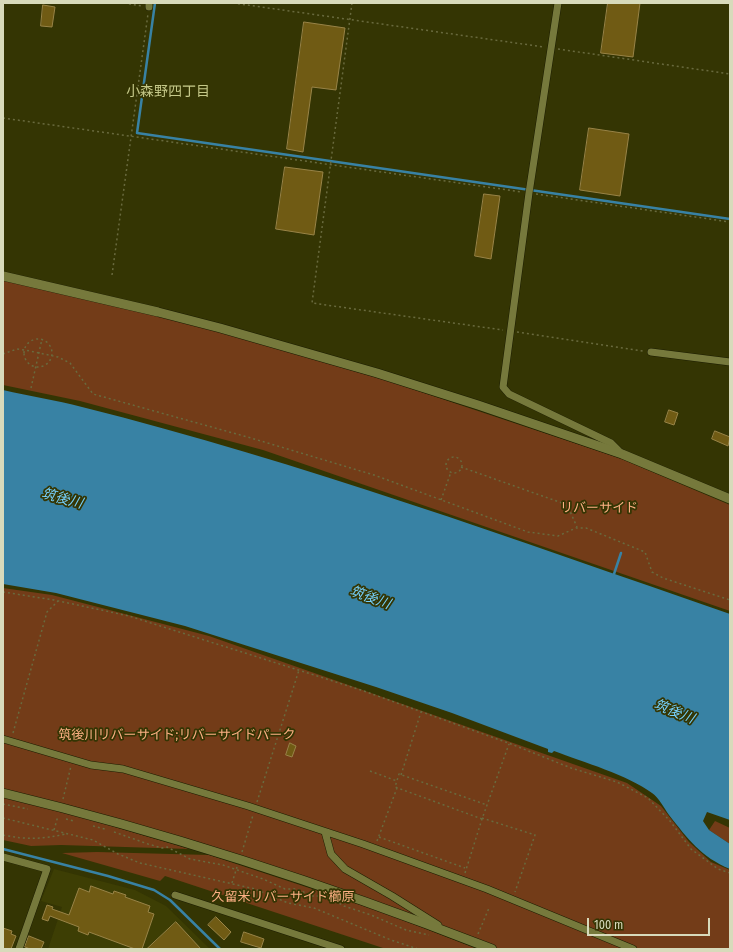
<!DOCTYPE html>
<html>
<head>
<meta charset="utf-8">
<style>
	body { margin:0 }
	#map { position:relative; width:733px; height:952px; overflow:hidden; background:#343503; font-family:"Fira Sans Condensed",sans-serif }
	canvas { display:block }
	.frame { position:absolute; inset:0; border:4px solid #d8dabb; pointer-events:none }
	.scale { position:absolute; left:587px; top:918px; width:123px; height:18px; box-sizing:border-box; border:2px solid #d8dabb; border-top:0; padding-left:5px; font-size:12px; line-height:14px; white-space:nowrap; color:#d8dabb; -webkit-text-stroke:3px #343503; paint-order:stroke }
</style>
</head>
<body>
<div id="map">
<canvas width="733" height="952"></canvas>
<div class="frame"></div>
<div class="scale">100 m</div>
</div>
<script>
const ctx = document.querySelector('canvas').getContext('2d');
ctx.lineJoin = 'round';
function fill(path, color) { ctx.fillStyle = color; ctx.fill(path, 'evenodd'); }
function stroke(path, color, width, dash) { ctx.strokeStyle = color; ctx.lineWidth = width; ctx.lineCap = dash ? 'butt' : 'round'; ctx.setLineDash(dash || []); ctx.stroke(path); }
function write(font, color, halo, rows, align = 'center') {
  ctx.font = font + ' "Fira Sans Condensed","Noto Sans JP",sans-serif'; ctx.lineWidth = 3.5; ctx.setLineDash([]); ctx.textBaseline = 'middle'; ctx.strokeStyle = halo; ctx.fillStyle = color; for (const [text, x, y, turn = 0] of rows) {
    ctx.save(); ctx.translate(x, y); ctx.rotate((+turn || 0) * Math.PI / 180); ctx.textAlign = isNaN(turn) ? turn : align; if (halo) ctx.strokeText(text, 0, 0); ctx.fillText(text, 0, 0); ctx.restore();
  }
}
const built = new Path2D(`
	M54,869L135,890L166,906L210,949H48L62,907L41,901Z`);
const green = new Path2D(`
	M3,280L178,320L388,381L619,458L730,505V611L263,450L80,401L3,385Z
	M3,588L52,595L209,636L627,783L661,806L689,842L711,862L730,870V949H499L457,931L46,803L3,793Z
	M3,797L54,809L189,849L61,845L31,846L3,840Z
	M715,821L730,828V844L709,830Z
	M97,852L209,855L385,913L477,949H386L165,876L160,881L62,853Z`);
const water = new Path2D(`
	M3,390C29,396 56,400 82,407C302,462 516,540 730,614V820L707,812L703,821L709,830L730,844V869C701,857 688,839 669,815C664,808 659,798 652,793C628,775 583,762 554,751L552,753L548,752V749L452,713L376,687L185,626L56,593L3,584Z`);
const stream = new Path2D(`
	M155,3L137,133L730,219
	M613,577L621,553
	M3,849L108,876L154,890L170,900L220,949`);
const building = new Path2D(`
	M608,3H640L633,57L601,53Z
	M43,5L55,7L52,27L41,26Z
	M304,22L345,28L336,90L312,87L303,152L287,149Z
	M589,128L629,134L620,196L580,190Z
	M285,167L323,172L314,235L276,229Z
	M484,194L500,196L491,259L475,256Z
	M669,410L678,413L674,425L665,422Z
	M715,431L730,437L728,446L712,439Z
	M290,743L296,746L292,757L286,755Z
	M91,886L113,894L114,891L126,895L125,897L150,906L148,912L154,914L142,949H135L89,932L88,935L78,931L79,927L50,916L48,921L42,919L47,905L53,907L52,909L69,915L79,888L89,892Z
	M216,917L231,932L224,940L208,925Z
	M176,922L201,949H147Z
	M3,928L12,931L11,934L16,936L11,949H3Z
	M244,932L264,939L261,948L241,942Z
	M29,936L44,942L41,949H30L25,947Z`);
const path = new Path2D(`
	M124,3L142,6
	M233,3L544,47
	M352,3L312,303L503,330
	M558,49L730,74
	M3,118L522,192
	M536,194L730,222
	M112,275L148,14
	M517,332L643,351
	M24 353a14 14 0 1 1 28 0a14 14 0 1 1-28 0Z
	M3,354L17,349L25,350L58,357L70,363L93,394L251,438L374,475L528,532L558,536L576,528H586L645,552L652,572L663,578L730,600
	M31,388L42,339
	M446 465a8 8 0 1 1 16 0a8 8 0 1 1-16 0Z
	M461,467L562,503L569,509L577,527
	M441,500L451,472
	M3,592L54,600L129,616L361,690L511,744L571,768L617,782L648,798L670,821L691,849L718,869L730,873
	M13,733L47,612L58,601
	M370,771L397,781
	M401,775L421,712
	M63,799L71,766
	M257,802L299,670
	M3,804L28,809
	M3,818L93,840L118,854L140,863L255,889L288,903L314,908L391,940L418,949
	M482,818L535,835L515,892
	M66,819L74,821
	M482,819L395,787L399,774L487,805
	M93,826L105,829
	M54,830L58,816
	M114,832L148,844L162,848L167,847L190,859L223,865L263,879L285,889H297L312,896H321
	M3,835C27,840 43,839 66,834
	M379,837L465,868
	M377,841L397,788
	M242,852L253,815
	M465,873L482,819L509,744
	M232,883L237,867
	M335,901L344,906L371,915L406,930L429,935
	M478,934L489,908`);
const minor = new Path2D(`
	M558,3L529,193L503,387L509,394L611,443L621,453
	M149,7V3
	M651,352L730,362
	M3,739L91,765L123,769L248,806L363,844L487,889L633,949
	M325,832L331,854L345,869L392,896L438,925
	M3,857L47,869L19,949
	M175,895L341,949`);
const tertiary = new Path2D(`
	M3,276L158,312L220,328L377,373L478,405L622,454L730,499
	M3,793C169,833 333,887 492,949`);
const parkNames = [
	["リバーサイド",599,508],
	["筑後川リバーサイド;リバーサイドパーク",177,735],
	["久留米リバーサイド櫛原",283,897]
];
const neighbourhoodNames = [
	["小森野四丁目",168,92]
];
const waterNames = [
	["筑後川",62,499,15],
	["筑後川",370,598,20],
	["筑後川",674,712,22]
];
fill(built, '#3d3e04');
fill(green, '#733c18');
fill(water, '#3882a4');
stroke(stream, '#3882a4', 2.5);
fill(building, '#705b14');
stroke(building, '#988347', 1);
stroke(minor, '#1b1c00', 8);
stroke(tertiary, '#1b1c00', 10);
stroke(path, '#696a3e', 1.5, [2, 3]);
stroke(minor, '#76793c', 7);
stroke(tertiary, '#76793c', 9);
write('13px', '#fdb084', '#343503', parkNames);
write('14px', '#c5c889', '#343503', neighbourhoodNames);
write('italic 14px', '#75d0fc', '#343503', waterNames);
</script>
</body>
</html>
